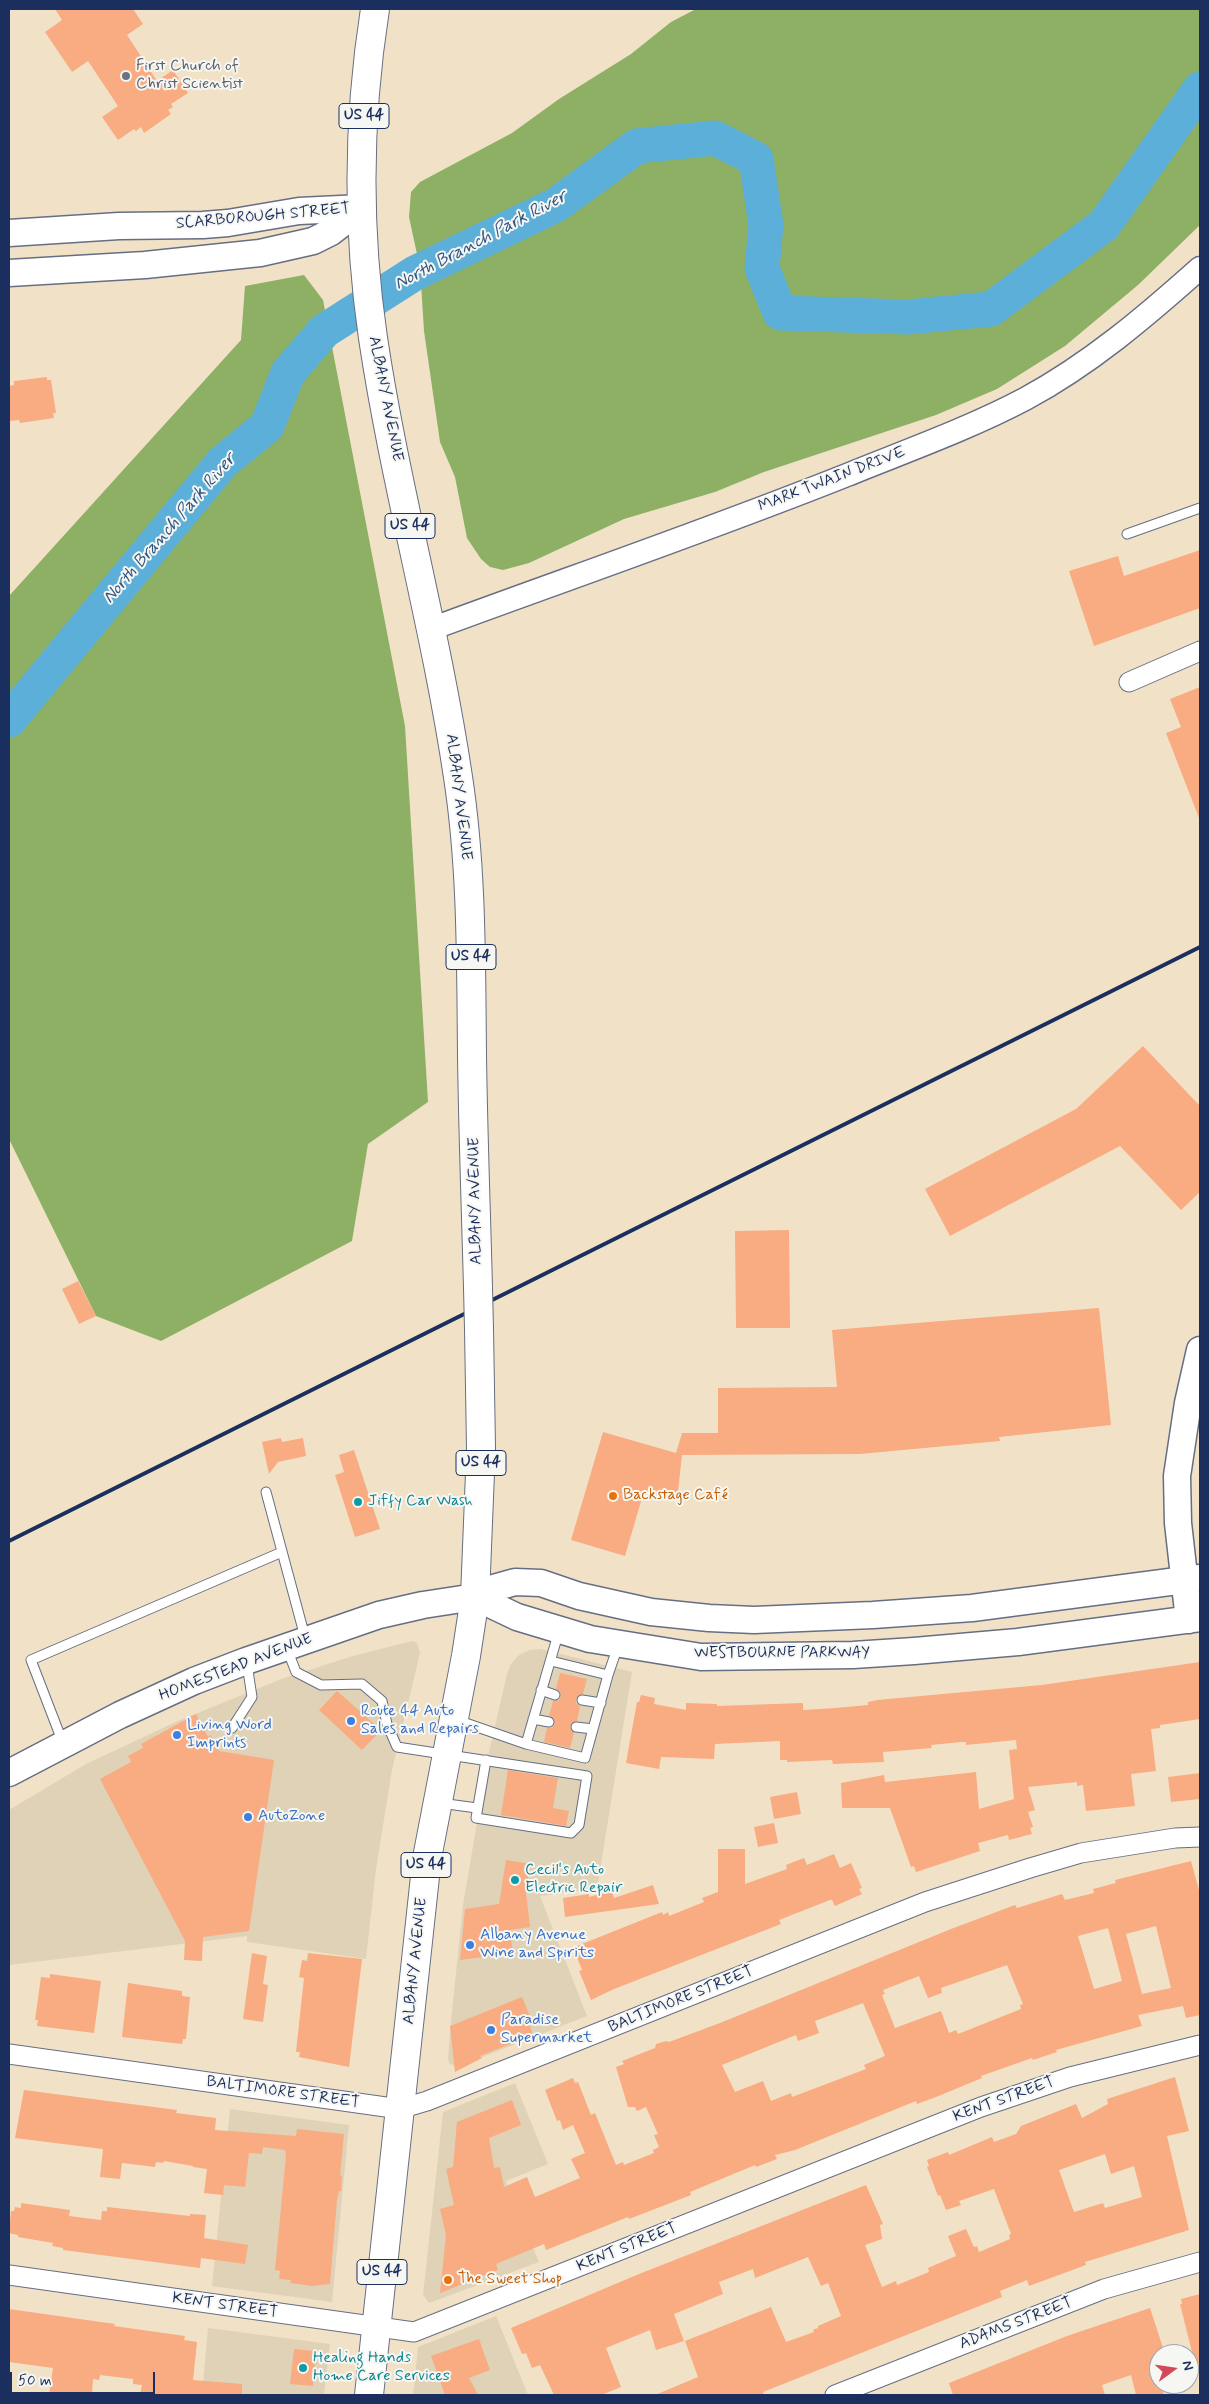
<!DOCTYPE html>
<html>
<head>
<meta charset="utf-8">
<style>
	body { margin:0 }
	#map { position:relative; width:1209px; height:2404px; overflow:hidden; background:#f1e2c7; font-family:Mynerve,sans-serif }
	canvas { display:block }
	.frame { position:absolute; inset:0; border:10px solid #1b2f5e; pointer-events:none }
	.north { position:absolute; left:1149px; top:2344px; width:50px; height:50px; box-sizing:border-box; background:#f6f6f2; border:1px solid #9ea6b7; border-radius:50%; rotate:76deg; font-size:14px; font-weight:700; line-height:20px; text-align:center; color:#1b2f5e }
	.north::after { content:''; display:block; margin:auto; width:18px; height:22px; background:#d1495b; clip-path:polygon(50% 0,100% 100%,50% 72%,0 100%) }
	.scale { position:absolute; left:10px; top:2372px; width:145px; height:22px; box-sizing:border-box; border:2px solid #1b2f5e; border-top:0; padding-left:6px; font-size:15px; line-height:18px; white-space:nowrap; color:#1b2f5e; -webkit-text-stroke:4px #f6f6f2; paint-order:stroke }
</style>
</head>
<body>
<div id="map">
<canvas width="1209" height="2404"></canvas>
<div class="frame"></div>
<div class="north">N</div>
<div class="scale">50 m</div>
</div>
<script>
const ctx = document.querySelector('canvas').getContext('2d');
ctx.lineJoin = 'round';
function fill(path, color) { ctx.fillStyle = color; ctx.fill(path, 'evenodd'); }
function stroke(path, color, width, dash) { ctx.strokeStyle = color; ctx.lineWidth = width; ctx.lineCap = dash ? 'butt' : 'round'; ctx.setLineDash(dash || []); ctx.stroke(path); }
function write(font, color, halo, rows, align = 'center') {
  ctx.font = font + ' Mynerve,sans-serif'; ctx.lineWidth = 4; ctx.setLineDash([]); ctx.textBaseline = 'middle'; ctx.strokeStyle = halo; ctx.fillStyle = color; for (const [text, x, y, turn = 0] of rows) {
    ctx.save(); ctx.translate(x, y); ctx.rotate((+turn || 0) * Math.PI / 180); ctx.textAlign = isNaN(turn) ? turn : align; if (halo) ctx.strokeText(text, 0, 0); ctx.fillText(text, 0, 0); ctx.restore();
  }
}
const built = new Path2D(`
	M412,1641L417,1643L420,1653L392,1770L376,1869L366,1959L247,1942V1936L9,1965V1810L86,1764L178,1721L284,1678L353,1656Z
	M541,1649L632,1672L597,1889L540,1896L587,2016L457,2067L450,2064L448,2059L451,2021L463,1905L489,1752L507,1674L511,1664L519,1655L530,1650Z
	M515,2083L548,2164L506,2181L539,2262L429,2303L423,2295L443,2112Z
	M230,2109L349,2125L332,2302L212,2286Z
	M496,2316L528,2395H413L418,2347Z
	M208,2328L330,2344L324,2395H202Z`);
const forest = new Path2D(`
	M696,9H1200V225L1138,285L1065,346L997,389L936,415L764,472L715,492L624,519L529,563L503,570L490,567L481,559L467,538L455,477L440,442L424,331L420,268L409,217L411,192L420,182L512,133L559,99L631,54L671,22Z
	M304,275L323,300L405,726L428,1102L368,1144L352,1241L161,1341L96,1316L9,1139V596L241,340L245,286Z`);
const river = new Path2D(`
	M9,720L223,462L267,426L288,373L324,331L415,273L556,205L637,146L715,138L756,159L766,225L762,268L780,313L908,317L991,309L1104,225L1200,89`);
const building = new Path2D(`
	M55,9H133L143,24L127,35L157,81L173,70L188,93L171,104L173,107L168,110L171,114L144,133L141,127L136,131L134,129L118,140L102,117L118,106L88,61L72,72L45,32L62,20Z
	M47,377V380H51L56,413H53L54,418L20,423L19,420L9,421V386L14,385V381Z
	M1200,550V608L1094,646L1069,571L1118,556L1124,576Z
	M1200,687V817L1199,818L1166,733L1181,727L1170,699Z
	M1143,1046L1200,1106V1192L1181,1210L1120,1146L950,1236L925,1189L1076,1109Z
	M789,1230L790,1328H736L735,1231Z
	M78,1281L96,1316L79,1324L62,1289Z
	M1099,1308L1111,1425L999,1437L1000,1441L860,1454L682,1455L677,1500L644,1491L625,1556L571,1540L603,1432L676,1453L682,1433H718V1388L837,1387L832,1330Z
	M281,1438L282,1442L303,1438L306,1456L278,1462L269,1474L262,1442Z
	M354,1450L380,1529L355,1537L335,1475L344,1472L339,1455Z
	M1200,1662V1719L1160,1725V1728L1151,1729L1156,1771L1131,1774L1135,1806L1086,1811L1083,1785L1077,1786V1782L1028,1787L1035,1810L1028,1812L1033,1827L1030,1828L1032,1834L1009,1840L1008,1835L978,1843L980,1851L916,1872L914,1866L911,1867L890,1808H842L841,1783L884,1775L885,1782L976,1772L979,1809L1014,1799L1009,1750L1017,1749V1750L1016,1740L966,1745V1742H961L931,1745L932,1748L883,1752L884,1762L833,1764L832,1760L787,1762V1760H780V1741L715,1744L714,1759L661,1757L659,1769L626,1763L637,1702H639L641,1695L655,1698L654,1704L686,1710V1703L717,1704V1706L803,1703V1710L835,1708L868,1705V1702L877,1700L1042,1685Z
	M560,1673L587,1679L583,1694L576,1699V1703L580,1706L577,1721L570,1726L574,1733L570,1748L544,1742L547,1728H552L555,1724L553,1718L549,1716L553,1701L559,1700L561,1697L560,1691L556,1689Z
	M337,1691L381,1730L362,1750L319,1710Z
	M196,1714L208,1737L211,1735L219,1751L274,1760L249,1931L203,1937L202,1961L184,1960L185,1941L100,1779L131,1762L128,1756L143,1748L141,1744Z
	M508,1770L558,1778L553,1808L569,1811L566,1826L501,1815Z
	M1200,1773V1799L1171,1802L1168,1777Z
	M797,1792L801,1814L774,1819L770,1797Z
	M774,1823L778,1843L758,1847L754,1827Z
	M718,1849H745V1884L787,1869L786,1865L804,1858L807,1865L834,1854L840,1868L851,1863L862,1888L859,1889L862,1894L835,1906L832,1900H830L779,1920L781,1924L614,1989L591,2000L579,1971L582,1970L575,1952L579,1951L577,1946L662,1912L663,1915L668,1912L669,1916L704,1902L702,1898L718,1892Z
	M506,1860L530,1864L526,1893L530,1927L510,1930L513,1953L460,1960L465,1909L499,1904Z
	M1191,1861L1200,1894V2015L1186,2018L1183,2006L1138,2015L1142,2026L1056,2050L1057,2052L1033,2060L1032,2058L981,2076L982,2078L936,2097L917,2104L916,2101L795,2150L775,2155L777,2159L756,2167L755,2165L690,2192L691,2195L629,2219L628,2217L546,2250L544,2244L496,2264L498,2270L440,2293L446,2235L440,2209L454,2205L446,2169L453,2167L457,2122L512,2100L521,2125L489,2138L494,2168L500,2167L504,2187L527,2177L535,2197L580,2178L571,2159L585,2153L573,2125L563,2130L560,2120L557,2121L545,2090L573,2078L575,2083L578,2082L591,2115L595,2113L616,2165L623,2162L624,2165L654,2153L653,2150L659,2147L654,2135L658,2134L646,2107L637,2111L635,2107H628L616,2067L624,2064L622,2061L655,2048L656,2044L666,2041L669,2042L720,2023L951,1929L1015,1905L1017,1908L1062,1894L1065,1900L1094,1893L1093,1889L1116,1883L1115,1880ZM1156,1926L1171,1988L1142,1994L1126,1934ZM1108,1928L1122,1981L1094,1989L1078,1936ZM1007,1965L1023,2004L1020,2005L1021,2009L958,2034L956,2030L949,2033L941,2011L895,2028L882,1995L885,1994L883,1990L919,1976L928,1998L942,1993L941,1988ZM863,2003L885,2056L864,2065L866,2069L792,2097L791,2093L771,2101L763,2081L735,2092L722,2065L796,2035L798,2041L819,2033L815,2021Z
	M653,1885L659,1904L565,1917L563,1898L589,1894V1897L612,1891L614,1898Z
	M252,1953L267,1956L263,1984L268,1985L263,2022L243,2019Z
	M308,1953L362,1959L349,2067L299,2057L300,2052H296L304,1978L299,1977L302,1960L307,1961Z
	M50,1974L101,1981L94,2033L37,2026L38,2020H35L41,1977L50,1978Z
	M128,1983L182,1991V1996L190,1997L186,2039H183L182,2044L122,2037Z
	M522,1997L531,2019L528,2020L533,2035L480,2056L482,2058L455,2072L450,2026Z
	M1175,2077L1189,2131L1167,2136L1189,2230L1085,2262L1086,2265L1029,2286L1027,2280L1000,2291L1002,2297L763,2392L764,2395H655L698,2377L685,2341L771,2307L786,2342L814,2332L813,2330L818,2328V2326L841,2316L828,2283L821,2286L808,2257L755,2278L753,2269L719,2282L723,2294L674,2314L684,2341L656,2350L650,2330L606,2348L621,2387L601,2395H554L540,2365L532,2368L526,2353L522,2354L511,2328L639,2274L866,2185L883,2224L880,2225L882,2239L865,2245L882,2287L896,2281L897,2285L929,2272L928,2268L956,2256L948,2236L966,2229L974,2247L977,2246L979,2252L1010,2239L1009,2235L1011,2234L994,2189L959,2201L961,2205L946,2210L940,2195L938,2196L927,2167L929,2166L927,2160L948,2152L949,2155L992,2137L994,2142L1016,2134L1021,2126L1076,2104L1082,2118L1108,2104L1107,2099ZM1105,2154L1111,2174L1134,2166L1142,2197L1105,2208L1103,2203L1074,2212L1059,2170Z
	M24,2090L177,2110L176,2113L216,2118L215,2130L296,2136L297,2129L344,2134L340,2175L342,2176L341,2191H339L337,2200L330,2284L312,2286L290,2283L291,2280L279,2279L280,2271L275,2270L286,2156L285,2150L263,2147L262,2154L249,2153L245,2187L224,2185L223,2195L204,2193L207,2169L193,2167V2166L164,2161L163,2163L156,2162L155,2167L122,2163L120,2179L100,2177L103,2149L15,2138Z
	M21,2203L70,2210L69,2216L101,2220L102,2211H107V2207L190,2216V2214L206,2215L204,2238L248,2245L245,2264L201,2258L200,2268L63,2250V2248L52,2246L53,2243L18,2237V2235L9,2233L11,2211H14L15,2207L21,2208Z
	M1200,2294V2363L1195,2364L1180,2304H1182L1181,2299Z
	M1150,2308L1165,2354H1159V2362L1154,2364L1164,2395H1136L1131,2375L1102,2385L1105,2395H953L949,2383L1067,2336Z
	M9,2309L115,2324L114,2326L185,2336L184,2340L197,2342L193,2380L242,2384V2395H140L142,2385L133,2384V2379L100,2375L99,2380L93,2379L92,2395H49L53,2368L9,2362Z
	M479,2339L490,2370L469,2378L478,2395H445L431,2356Z
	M294,2349L316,2351L313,2386L290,2384Z`);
const service = new Path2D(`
	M1127,534L1200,508
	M266,1492L305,1637
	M287,1649L296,1672L321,1685L362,1684L382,1701L387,1724L397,1747L587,1776L579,1825L571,1833L476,1818L486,1760
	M551,1661L608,1675L618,1646
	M541,1690L555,1695
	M582,1700L601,1703
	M533,1719L549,1722
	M457,1720L526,1744L559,1631
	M576,1727L593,1729
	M232,1728L252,1697L247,1664
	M63,1743L31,1660L282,1552
	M526,1744L585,1758L608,1675
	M440,1803L477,1808`);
const minor = new Path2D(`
	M1129,682L1200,651
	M9,2054L400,2109L427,2101L925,1902L1030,1868L1081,1853L1175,1838L1200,1837
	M9,2275L414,2332L981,2107L1070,2077L1200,2045
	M835,2395L1104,2289L1200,2262`);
const tertiary = new Path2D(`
	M431,629C569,578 709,530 847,475C906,451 968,429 1025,399C1090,364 1145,317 1200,268`);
const secondary = new Path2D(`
	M9,233L119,226L203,225L228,223L299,211L362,208
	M9,273L145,265L260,253L313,241L331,232L362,208
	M475,1597L517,1617L590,1639L701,1657L853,1655L914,1651L1018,1642L1200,1618
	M1189,1620L1178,1523L1177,1476L1188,1403L1200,1350
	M9,1773L120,1715L194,1681L246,1661L379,1615L423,1605L475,1597L490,1589L515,1582L541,1583L579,1596L651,1612L709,1618L754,1620L873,1615L972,1608L1200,1578`);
const trunk = new Path2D(`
	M375,9C358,117 357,229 373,338C395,485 436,629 458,777C472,868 471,962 472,1055C473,1132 476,1210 478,1288
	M369,2395L427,1858L466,1656L475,1597L481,1448L479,1329`);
const rail = new Path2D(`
	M9,1541L1200,947`);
const trunkBridge = new Path2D(`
	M478,1288L479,1329`);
const markers = [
	[126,76,5,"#6b7280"],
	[613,1496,5,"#e8710a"],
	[358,1502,5,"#0f9aa8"],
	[351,1721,5,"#3f7fe0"],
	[177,1735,5,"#3f7fe0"],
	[248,1817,5,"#3f7fe0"],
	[515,1880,5,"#0f9aa8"],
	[470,1945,5,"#3f7fe0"],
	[491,2030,5,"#3f7fe0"],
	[448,2280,5,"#e8710a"],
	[303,2368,5,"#0f9aa8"]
];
const shields = [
	[364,116,50],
	[410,526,50],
	[471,957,50],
	[481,1463,50],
	[426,1865,50],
	[382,2272,50]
];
const shieldNames = [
	["US 44",364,116],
	["US 44",410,526],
	["US 44",471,957],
	["US 44",481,1463],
	["US 44",426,1865],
	["US 44",382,2272]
];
const worshipNames = [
	["First Church of",136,67],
	["Christ Scientist",136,85]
];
const streetNames = [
	["SCARBOROUGH STREET",263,217,-5],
	["ALBANY AVENUE",385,399,79],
	["MARK TWAIN DRIVE",832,480,-21],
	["ALBANY AVENUE",458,797,83],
	["ALBANY AVENUE",476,1201,-91],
	["WESTBOURNE PARKWAY",782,1654],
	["HOMESTEAD AVENUE",236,1668,-21],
	["ALBANY AVENUE",416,1961,-84],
	["BALTIMORE STREET",681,2000,-22],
	["BALTIMORE STREET",283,2093,8],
	["KENT STREET",1004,2100,-20],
	["KENT STREET",627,2248,-22],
	["KENT STREET",225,2306,8],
	["ADAMS STREET",1016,2324,-21]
];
const foodNames = [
	["Backstage Café",623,1496],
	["The Sweet Shop",458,2280]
];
const cultureNames = [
	["Jiffy Car Wash",368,1502],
	["Cecil's Auto",525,1871],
	["Electric Repair",525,1889],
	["Healing Hands",313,2359],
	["Home Care Services",313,2377]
];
const shopNames = [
	["Route 44 Auto",361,1712],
	["Sales and Repairs",361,1730],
	["Living Word",187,1726],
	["Imprints",187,1744],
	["AutoZone",258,1817],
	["Albany Avenue",480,1936],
	["Wine and Spirits",480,1954],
	["Paradise",501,2021],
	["Supermarket",501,2039]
];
const waterNames = [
	["North Branch Park River",481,241,-28],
	["North Branch Park River",170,529,-49]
];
fill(built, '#e0d2b6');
fill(forest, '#8db065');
stroke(river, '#5cafd8', 35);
fill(building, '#f9ab82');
stroke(service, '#666e83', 11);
stroke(minor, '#666e83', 21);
stroke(tertiary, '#666e83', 25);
stroke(secondary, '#666e83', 29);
stroke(trunk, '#666e83', 30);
stroke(service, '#fff', 9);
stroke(minor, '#fff', 19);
stroke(tertiary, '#fff', 22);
stroke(secondary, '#fff', 26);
stroke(trunk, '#fff', 28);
stroke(rail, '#1b2f5e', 4);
stroke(trunkBridge, '#666e83', 30, []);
stroke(trunkBridge, '#fff', 28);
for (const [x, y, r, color] of markers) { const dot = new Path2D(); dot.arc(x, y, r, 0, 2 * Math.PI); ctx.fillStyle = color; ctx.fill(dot); stroke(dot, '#f6f6f2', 2); }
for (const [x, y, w] of shields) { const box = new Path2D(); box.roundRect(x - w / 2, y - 12.5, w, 25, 4); ctx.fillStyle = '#f6f6f2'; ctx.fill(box); stroke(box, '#1b2f5e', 1); }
write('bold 15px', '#1b2f5e', null, shieldNames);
write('16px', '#5b616d', '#f6f6f2', worshipNames, 'left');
write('16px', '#1b2f5e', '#f6f6f2', streetNames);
write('16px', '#c56008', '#f6f6f2', foodNames, 'left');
write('16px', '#0d838f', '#f6f6f2', cultureNames, 'left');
write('16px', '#366cbe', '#f6f6f2', shopNames, 'left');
write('italic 18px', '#2e5583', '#f6f6f2', waterNames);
</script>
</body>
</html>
